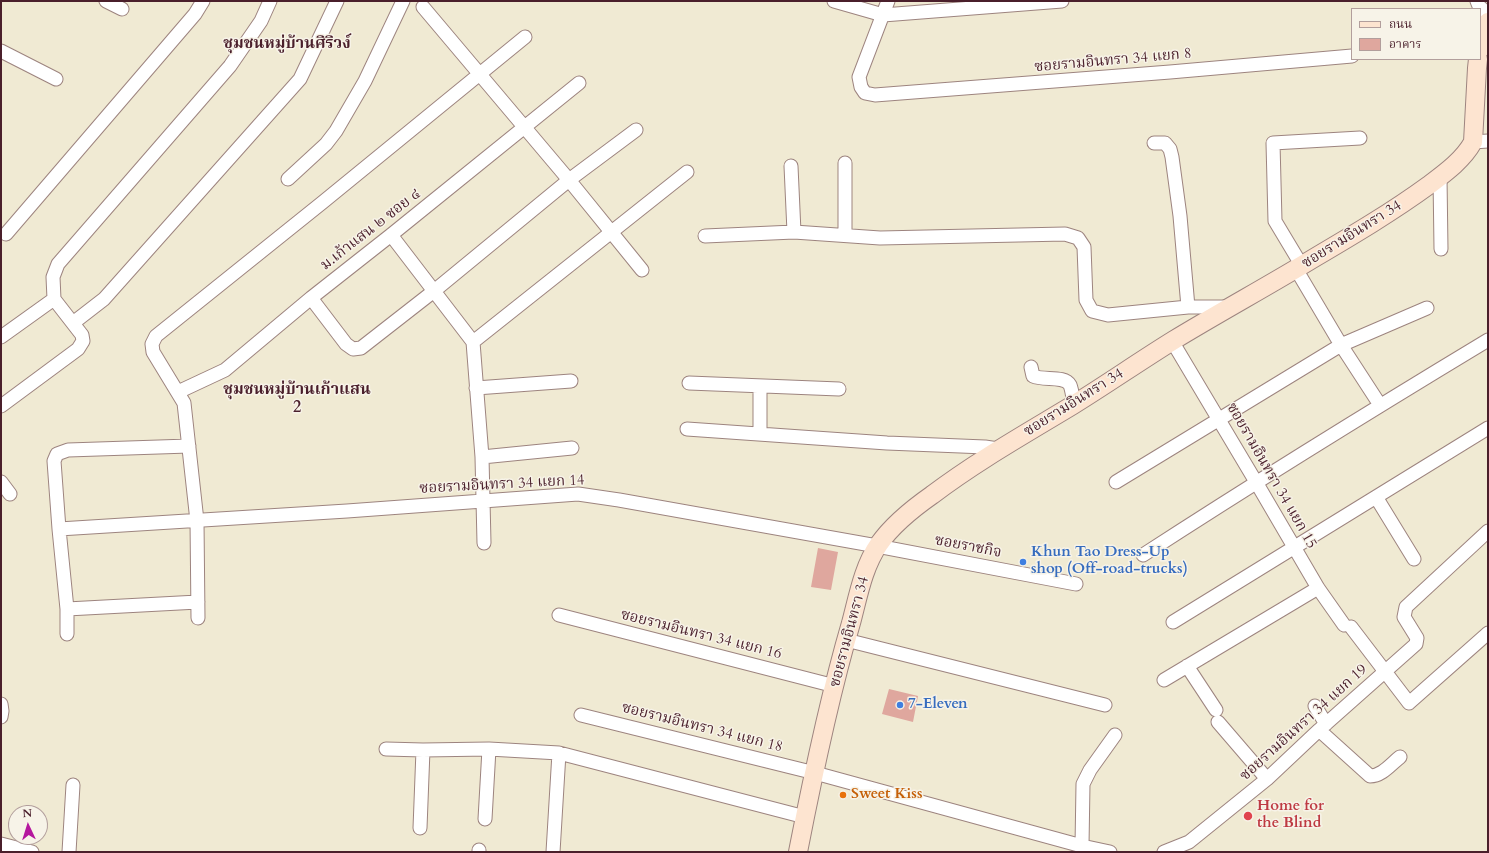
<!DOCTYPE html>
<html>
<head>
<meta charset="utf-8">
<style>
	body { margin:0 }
	#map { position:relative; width:1489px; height:853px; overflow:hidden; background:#f0ead3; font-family:Cardo,"Noto Serif Thai",serif }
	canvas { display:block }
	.frame { position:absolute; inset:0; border:2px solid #4a1f2b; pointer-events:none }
	.legend { position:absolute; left:1351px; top:8px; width:130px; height:52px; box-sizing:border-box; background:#f7f3e8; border:1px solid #b29e9c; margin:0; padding:5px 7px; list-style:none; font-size:12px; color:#4a1f2b }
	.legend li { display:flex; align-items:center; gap:8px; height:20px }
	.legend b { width:20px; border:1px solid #b29e9c }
	.north { position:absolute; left:8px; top:805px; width:40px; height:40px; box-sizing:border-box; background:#f7f3e8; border:1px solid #b29e9c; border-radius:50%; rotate:356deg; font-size:11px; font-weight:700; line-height:16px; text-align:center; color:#4a1f2b }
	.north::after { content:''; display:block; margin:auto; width:14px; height:18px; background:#b5179e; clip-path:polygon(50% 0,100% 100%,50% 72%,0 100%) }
</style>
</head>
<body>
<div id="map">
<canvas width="1489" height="853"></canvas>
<div class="frame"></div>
<ul class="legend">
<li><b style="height:5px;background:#fde4d0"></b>ถนน</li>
<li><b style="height:11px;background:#dfa79e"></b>อาคาร</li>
</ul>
<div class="north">N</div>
</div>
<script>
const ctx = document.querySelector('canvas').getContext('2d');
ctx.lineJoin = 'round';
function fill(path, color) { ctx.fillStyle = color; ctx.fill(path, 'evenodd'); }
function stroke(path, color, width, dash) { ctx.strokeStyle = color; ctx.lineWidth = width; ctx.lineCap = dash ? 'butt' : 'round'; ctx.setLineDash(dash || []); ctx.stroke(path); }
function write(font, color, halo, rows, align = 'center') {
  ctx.font = font + ' Cardo,"Noto Serif Thai",serif'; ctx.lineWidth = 3; ctx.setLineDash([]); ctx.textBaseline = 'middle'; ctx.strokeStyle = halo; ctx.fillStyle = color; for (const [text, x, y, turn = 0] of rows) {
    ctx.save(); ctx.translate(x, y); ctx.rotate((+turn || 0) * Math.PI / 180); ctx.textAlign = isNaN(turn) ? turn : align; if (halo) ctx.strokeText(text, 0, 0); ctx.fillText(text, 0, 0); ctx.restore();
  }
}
const building = new Path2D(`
	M818,548L838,552L831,590L811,587Z
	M889,689L918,696L913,722L882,714Z`);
const street = new Path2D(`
	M106,1L122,9
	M834,1L883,15L1062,1
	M888,1L859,77L861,87L865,93L875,95L1170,72L1352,56
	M1477,1L1479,6L1488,14
	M423,7L569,180L642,270
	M1,51L56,79
	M1473,142L1488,141
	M1154,143H1165L1170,149L1172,157L1180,216L1188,307
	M845,163V235
	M791,166L794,232
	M1440,177L1441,249
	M288,179L326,144L336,131L365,81L403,1
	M6,234L195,14L203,1
	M391,235L473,342L482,457L484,543
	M705,236L794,232L880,238L1065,234L1078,238L1084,247L1086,300L1092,311L1108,315L1188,307H1229
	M1302,266L1275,221L1273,143L1360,138
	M1296,269L1341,345L1380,405
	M311,298L346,344L353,349L361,348L434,291L569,180L636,130
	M73,323L104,299L300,79L337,1
	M1,337L54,299
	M1172,341L1256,482L1318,588L1344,625
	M473,342L687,172
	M1031,367L1033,376C1044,381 1064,375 1070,385C1072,390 1073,398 1074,404
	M689,383L839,389
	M476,388L571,381
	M178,392L225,370L311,298L391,235L579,83
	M1,406L78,349L83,341L82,335L54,299L53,277L58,264L230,66L261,21L270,1
	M687,429L887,443L985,447L998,449
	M760,434V387
	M482,457L572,448
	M1,482L10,494
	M1116,482L1341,345L1427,308
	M1376,497L1414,559
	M59,529L347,511L578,494L619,500L877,546L1076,584
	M1143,555C1257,481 1372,410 1488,340
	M67,609L198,602
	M559,615L835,686
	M198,618L197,521L184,403L153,352L152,344L156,336L323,202L525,37
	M1173,622L1488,428
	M1351,627L1409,703L1488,633
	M67,634V609L59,529L54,461L57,454L68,450L189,446
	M846,640L1105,705
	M1187,666L1216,710
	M1164,680L1318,588
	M1,704L2,711L1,717
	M1315,706L1326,724
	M581,715L815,773L1082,846L1110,852
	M1218,722L1267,779
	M1319,730L1370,776C1382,776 1391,764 1400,757
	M386,749L423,750L489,749L559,753L805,817
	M485,819L489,749
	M420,828L423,750
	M1,844L32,852
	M1082,846L1083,784L1090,770L1115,735
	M69,852L73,785
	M479,852V850
	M553,852L559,753
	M1164,852L1189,842L1267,779L1319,730L1416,644L1417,638L1404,617L1406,607L1488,531`);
const secondary = new Path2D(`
	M1480,49L1488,22
	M798,852C813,775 829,698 851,623C858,597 863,567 879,544C893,524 912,509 932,495C977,461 1025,434 1073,405C1107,384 1140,361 1174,340C1220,312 1268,286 1314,258C1353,235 1392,212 1429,185C1445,173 1463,160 1473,142L1477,68L1478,59`);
const markers = [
	[1023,562,4,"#3f7fe0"],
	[900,705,4,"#3f7fe0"],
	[843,795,4,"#e8710a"],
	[1248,816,5,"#e0444e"]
];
const streetNames = [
	["ซอยรามอินทรา 34 แยก 8",1113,61,-5],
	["ม.เก้าแสน ๒ ซอย ๔",371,230,-38],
	["ซอยรามอินทรา 34",1352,235,-32],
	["ซอยรามอินทรา 34",1074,403,-32],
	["ซอยรามอินทรา 34 แยก 15",1271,476,60],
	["ซอยรามอินทรา 34 แยก 14",502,485,-3],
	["ซอยราชกิจ",968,547,11],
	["ซอยรามอินทรา 34",850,632,-75],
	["ซอยรามอินทรา 34 แยก 16",701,635,14],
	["ซอยรามอินทรา 34 แยก 19",1304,723,-42],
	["ซอยรามอินทรา 34 แยก 18",702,728,14]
];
const shopNames = [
	["Khun Tao Dress-Up",1031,553],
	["shop (Off-road-trucks)",1031,570],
	["7-Eleven",908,705]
];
const foodNames = [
	["Sweet Kiss",851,795]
];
const healthNames = [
	["Home for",1257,807],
	["the Blind",1257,824]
];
const neighbourhoodNames = [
	["ชุมชนหมู่บ้านศิริวง์",287,44],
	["ชุมชนหมู่บ้านเก้าแสน",297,390],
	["2",297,408]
];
fill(building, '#dfa79e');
stroke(street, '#9d847f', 15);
stroke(secondary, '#9d847f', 20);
stroke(street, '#fff', 13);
stroke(secondary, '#fde4d0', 18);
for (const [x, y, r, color] of markers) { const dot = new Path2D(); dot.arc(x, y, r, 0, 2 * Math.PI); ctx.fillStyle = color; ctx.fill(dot); stroke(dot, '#f7f3e8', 1.5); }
write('15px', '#4a1f2b', '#f7f3e8', streetNames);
write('bold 15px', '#366cbe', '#f7f3e8', shopNames, 'left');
write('bold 15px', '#c56008', '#f7f3e8', foodNames, 'left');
write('bold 15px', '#be3a42', '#f7f3e8', healthNames, 'left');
write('bold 16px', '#4a1f2b', '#f7f3e8', neighbourhoodNames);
</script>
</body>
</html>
